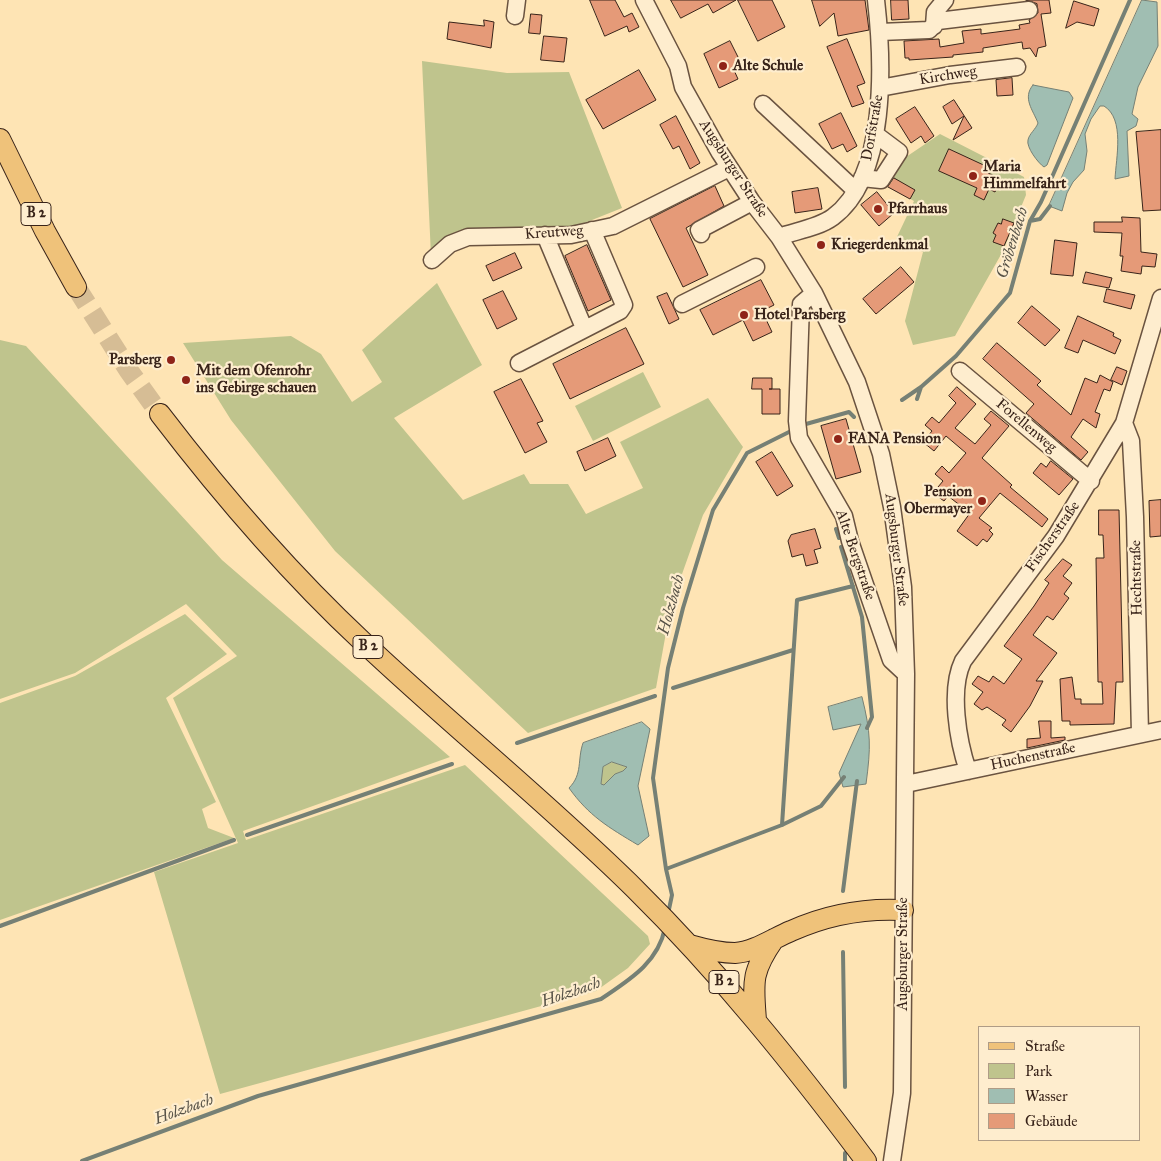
<!DOCTYPE html>
<html>
<head>
<meta charset="utf-8">
<style>
	body { margin:0 }
	#map { position:relative; width:1161px; height:1161px; overflow:hidden; background:#fee4b4; font-family:"IM FELL Great Primer",serif }
	canvas { display:block }
	.legend { position:absolute; left:978px; top:1026px; width:162px; height:115px; box-sizing:border-box; background:#feedce; border:1px solid #af9c86; margin:0; padding:6px 9px; list-style:none; font-size:15px; color:#382319 }
	.legend li { display:flex; align-items:center; gap:10px; height:25px }
	.legend b { width:25px; border:1px solid #af9c86 }
</style>
</head>
<body>
<div id="map">
<canvas width="1161" height="1161"></canvas>
<ul class="legend">
<li><b style="height:6px;background:#efc27a"></b>Straße</li>
<li><b style="height:14px;background:#bfc48d"></b>Park</li>
<li><b style="height:14px;background:#a0beb2"></b>Wasser</li>
<li><b style="height:14px;background:#e59a78"></b>Gebäude</li>
</ul>
</div>
<script>
const ctx = document.querySelector('canvas').getContext('2d');
ctx.lineJoin = 'round';
function fill(path, color) { ctx.fillStyle = color; ctx.fill(path, 'evenodd'); }
function stroke(path, color, width, dash) { ctx.strokeStyle = color; ctx.lineWidth = width; ctx.lineCap = dash ? 'butt' : 'round'; ctx.setLineDash(dash || []); ctx.stroke(path); }
function write(font, color, halo, rows, align = 'center') {
  ctx.font = font + ' "IM FELL Great Primer",serif'; ctx.lineWidth = 4.5; ctx.setLineDash([]); ctx.textBaseline = 'middle'; ctx.strokeStyle = halo; ctx.fillStyle = color; for (const [text, x, y, turn = 0] of rows) {
    ctx.save(); ctx.translate(x, y); ctx.rotate((+turn || 0) * Math.PI / 180); ctx.textAlign = isNaN(turn) ? turn : align; if (halo) ctx.strokeText(text, 0, 0); ctx.fillText(text, 0, 0); ctx.restore();
  }
}
const green = new Path2D(`
	M422,61L507,73L569,72L622,208L577,226L469,232L431,256Z
	M940,134L1024,177L1026,195L1003,251L955,336L913,345L905,321L923,252L896,239L914,201L888,187L906,157Z
	M437,283L482,365L394,418L463,500L524,474L530,484H568L586,514L643,488L620,442L708,398L743,447L703,515L671,605L656,688L528,733L335,551L231,420L183,343L291,336L321,354L352,402L382,382L362,350Z
	M0,340L26,346L222,560L450,757L243,831L246,840L465,765L648,936L650,944L628,968L596,991L220,1094L154,872L238,843L173,698L237,656L186,604L75,673L0,699Z
	M643,372L661,407L593,441L575,406Z
	M185,614L227,654L166,698L216,802L202,809L208,828L234,838L0,920V703L75,676Z
	M612,762L627,767L623,771L615,774L604,785L601,784L603,767Z`);
const water = new Path2D(`
	M1142,0L1157,2L1158,46L1138,87L1132,114L1138,119L1136,126L1127,131L1129,176L1115,179C1116,158 1125,119 1104,106H1100L1091,119L1085,134L1087,151L1084,170L1073,182L1067,193L1062,211L1049,206Z
	M1033,85L1069,92L1073,98L1047,165L1044,167C1038,163 1026,147 1028,140C1029,134 1036,129 1038,123C1033,110 1022,98 1033,85Z
	M862,697C871,733 871,747 866,784L843,787L839,773L861,724L833,730L828,707Z
	M642,722L650,729L638,786L649,836L638,845C608,827 589,816 569,788C583,774 577,760 583,743ZM612,762L627,767L623,771L615,774L604,785L601,784L603,767Z`);
const stream = new Path2D(`
	M1030,221L1040,219L1050,206
	M917,399L921,387
	M902,400L921,387L956,356L1010,293L1030,221L1041,202L1130,0
	M806,424L849,412L854,417
	M836,529L839,538
	M841,547L862,617L872,717L867,728
	M673,688L793,650
	M517,743L655,696
	M782,825L797,600L853,586
	M247,835L452,764
	M666,869L782,825L821,806L844,777
	M843,891L857,781
	M668,914L672,895L666,869L653,778L668,668L683,608L713,510L747,453L791,431
	M0,926L234,840
	M843,952L845,1087
	M82,1161L258,1096L601,999C629,980 658,963 665,928
	M845,1161V1153`);
const building = new Path2D(`
	M590,0H615L624,17L632,13L639,27L629,32L627,26L605,36Z
	M671,0H736L713,13L708,4L681,18Z
	M738,0H772L785,27L758,41Z
	M812,0H865L869,30L838,36L834,13L820,26Z
	M891,0H908L909,19L892,20Z
	M1026,0H1049L1051,13L1041,14L1046,46L1038,48L1036,57L1030,48L1023,49L1022,42L983,48V52L953,55V57L909,60V58H905L904,41L939,39L940,47L964,43L962,31L981,29V34L1020,29L1019,25L1030,23L1029,20L1038,13L1037,4Z
	M1074,1L1099,9L1094,26L1077,22L1066,28Z
	M531,14L542,15L540,34L529,33Z
	M484,20L494,22L491,48L447,39L449,22L484,26Z
	M544,36L567,38L564,62L541,60Z
	M847,39L865,83L857,86L864,103L852,107L827,47Z
	M730,41L741,63L733,68L738,79L719,88L704,54Z
	M639,70L656,100L603,129L586,100Z
	M1012,78L1013,95L997,96L996,80Z
	M954,100L972,128L953,140L964,116L952,124L943,107Z
	M915,107L934,136L925,143L921,136L911,143L896,119Z
	M841,113L857,146L847,152L843,144L832,149L819,124Z
	M676,116L700,163L690,169L679,146L673,149L660,125Z
	M1161,130V210L1143,211L1136,132Z
	M949,149L990,168L988,173L1001,179L995,192L989,189L984,200L974,195L977,188L939,171Z
	M894,178L915,190L910,199L888,187Z
	M715,186L724,206L686,228L708,275L683,287L650,219Z
	M818,188L822,209L795,213L792,192Z
	M877,192L894,213L879,226L861,205Z
	M1122,217L1140,218L1141,252L1157,254L1155,267L1142,266L1141,274L1121,271L1123,256H1120L1122,233L1094,232V222H1122Z
	M1003,219L1014,223L1004,246L993,242L996,235L993,233L998,223L1001,224Z
	M1055,240L1077,243L1073,276L1051,274Z
	M587,245L611,300L588,311L565,256Z
	M515,253L522,268L493,281L486,266Z
	M901,267L914,282L876,314L863,299Z
	M1086,272L1112,278L1109,288L1083,283Z
	M761,280L774,305L762,311L772,332L753,341L743,320L713,335L700,310Z
	M1107,289L1135,295L1131,309L1104,302Z
	M503,291L517,319L497,329L483,300Z
	M667,293L679,319L669,324L657,297Z
	M1032,306L1060,330L1045,346L1018,323Z
	M1078,316L1114,333L1113,336L1121,340L1115,354L1083,340L1078,353L1065,348Z
	M626,328L644,364L570,399L553,364Z
	M997,343L1041,381L1037,385L1071,415L1085,378L1097,383L1100,375L1113,382L1110,391L1104,389L1095,412L1100,414L1096,428L1083,419L1071,437L1088,452L1081,460L1026,413L1034,404L983,359Z
	M1117,367L1127,371L1122,385L1111,380Z
	M753,378H772V389H769H780V414H762V389H752Z
	M521,379L543,421L537,423L547,442L525,453L494,392Z
	M957,387L976,404L955,428L975,444L991,425L984,419L991,411L1009,426L982,458L1012,485L1010,487L1048,519L1042,527L1000,493L979,518L992,528L989,530L993,534L987,542L983,539L977,546L957,531L970,513L948,496L944,501L933,493L943,481L935,474L942,466L949,473L966,453L946,436L934,451L923,442L932,431L925,425L932,417L939,423L956,403L949,396Z
	M846,419L861,472L836,479L821,426Z
	M608,438L616,456L585,471L577,452Z
	M772,452L793,486L777,496L756,462Z
	M1051,461L1073,479L1059,495L1033,473L1041,463L1046,467Z
	M1161,500V536L1150,537L1149,501Z
	M1099,510H1119L1123,682H1116L1114,724L1070,725V721H1062L1060,679L1072,677L1075,699H1081V704H1103L1102,682H1098L1096,558H1104L1103,535H1099Z
	M815,529L821,548L814,550L818,563L806,566L803,554L792,557L788,541L791,535Z
	M1063,559L1072,565L1063,576L1072,583L1064,594L1069,598L1053,620L1047,616L1033,635L1057,653L1036,681H1043L1030,706L1011,732L1002,725L1006,720L987,707L982,710L974,704L983,692L972,684L978,676L989,682L993,676L1004,684L1022,659L1004,646L1034,606L1049,583L1045,580Z
	M1039,721H1051V738L1065,737V740L1027,748V739L1040,738Z`);
const majorTunnel = new Path2D(`
	M76,287L129,371L160,414`);
const minor = new Path2D(`
	M644,0L678,66L683,87L720,153L752,202L779,237L814,293L857,382L881,454L892,507L903,587L906,674L902,1093L892,1161
	M515,16L517,0
	M934,26L935,12L945,0
	M880,32L929,30L938,21L1029,10
	M880,88L950,75L1017,67
	M763,104L855,190
	M862,178L881,180L899,152L875,134
	M701,234L699,230L752,202
	M545,235L584,328
	M779,237C795,231 818,228 833,217C888,176 883,61 876,0
	M432,260L450,244L468,237L571,235L613,226L729,168
	M814,293L801,304L797,421L799,438L844,516L850,541L891,660L906,674
	M682,304L756,267
	M519,363L620,311L624,305L592,230
	M960,371L1091,481
	M1124,423L1131,441L1135,517L1140,734
	M968,771C958,741 949,690 963,661L1056,536L1124,423L1161,298
	M906,784L1161,730`);
const major = new Path2D(`
	M0,139L45,231L76,287
	M160,414C222,495 288,572 363,642C452,726 548,803 635,889C720,973 794,1065 866,1161
	M690,945C704,949 719,953 735,953C754,952 774,938 791,931C826,915 865,908 903,910
	M756,1020C753,982 751,972 774,939`);
const markers = [
	[723,66,5,"#8f2418"],
	[973,176,5,"#8f2418"],
	[878,209,5,"#8f2418"],
	[821,245,5,"#8f2418"],
	[744,315,5,"#8f2418"],
	[171,360,5,"#8f2418"],
	[186,380,5,"#8f2418"],
	[838,439,5,"#8f2418"],
	[982,501,5,"#8f2418"]
];
const shields = [
	[36,214,30],
	[368,647,30],
	[724,982,30]
];
const shieldNames = [
	["B 2",36,214],
	["B 2",368,647],
	["B 2",724,982]
];
const poiNames = [
	["Alte Schule",733,66],
	["Maria",983,167],
	["Himmelfahrt",983,184],
	["Pfarrhaus",888,209],
	["Kriegerdenkmal",831,245],
	["Hotel Parsberg",754,315],
	["Parsberg",161,360,"right"],
	["Mit dem Ofenrohr",196,371],
	["ins Gebirge schauen",196,388],
	["FANA Pension",848,439],
	["Pension",972,492,"right"],
	["Obermayer",972,509,"right"]
];
const streetNames = [
	["Kirchweg",948,76,-9],
	["Dorfstraße",873,128,-80],
	["Augsburger Straße",733,169,57],
	["Kreutweg",554,233,-4],
	["Forellenweg",1026,426,40],
	["Fischerstraße",1053,537,-55],
	["Augsburger Straße",896,550,83],
	["Alte Bergstraße",855,555,71],
	["Hechtstraße",1137,578,-91],
	["Huchenstraße",1033,757,-12],
	["Augsburger Straße",903,954,-90]
];
const waterNames = [
	["Gröbenbach",1013,243,-73],
	["Holzbach",672,605,-75],
	["Holzbach",571,993,-19],
	["Holzbach",184,1110,-20]
];
fill(green, '#bfc48d');
fill(water, '#a0beb2');
stroke(water, '#768075', 1);
stroke(stream, '#768075', 4);
fill(building, '#e59a78');
stroke(building, '#382319', 1);
stroke(majorTunnel, '#d6bd95', 20, [20, 10]);
stroke(minor, '#6a5340', 19);
stroke(major, '#382319', 22);
stroke(minor, '#feedce', 16);
stroke(major, '#efc27a', 20);
for (const [x, y, r, color] of markers) { const dot = new Path2D(); dot.arc(x, y, r, 0, 2 * Math.PI); ctx.fillStyle = color; ctx.fill(dot); stroke(dot, '#feedce', 2); }
for (const [x, y, w] of shields) { const box = new Path2D(); box.roundRect(x - w / 2, y - 11.5, w, 23, 4); ctx.fillStyle = '#feedce'; ctx.fill(box); stroke(box, '#382319', 1); }
write('bold 14px', '#382319', null, shieldNames);
write('bold 15px', '#382319', '#feedce', poiNames, 'left');
write('15px', '#382319', '#feedce', streetNames);
write('italic 16px', '#575247', '#feedce', waterNames);
</script>
</body>
</html>
